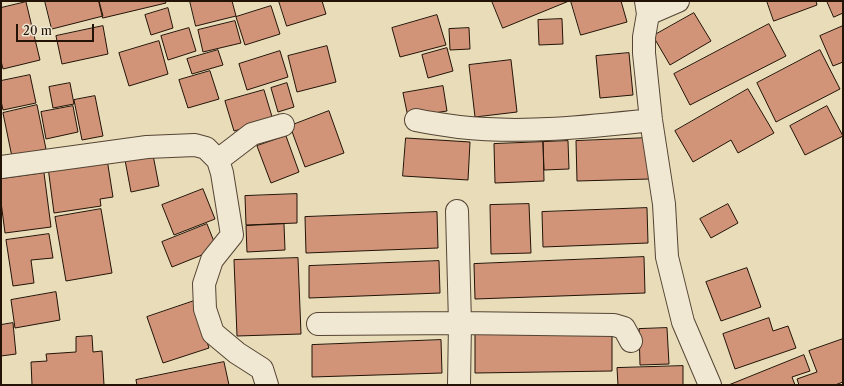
<!DOCTYPE html>
<html>
<head>
<meta charset="utf-8">
<style>
	body { margin:0 }
	#map { position:relative; width:844px; height:386px; overflow:hidden; background:#e8dcb9; font-family:"Libre Caslon Text",serif }
	canvas { display:block }
	.frame { position:absolute; inset:0; border:2px solid #231307; pointer-events:none }
	.scale { position:absolute; left:16px; top:24px; width:78px; height:18px; box-sizing:border-box; border:2px solid #231307; border-top:0; padding-left:5px; font-size:12px; line-height:14px; white-space:nowrap; color:#231307; -webkit-text-stroke:3px #f0e8d2; paint-order:stroke }
</style>
</head>
<body>
<div id="map">
<canvas width="844" height="386"></canvas>
<div class="frame"></div>
<div class="scale">20 m</div>
</div>
<script>
const ctx = document.querySelector('canvas').getContext('2d');
ctx.lineJoin = 'round';
function fill(path, color) { ctx.fillStyle = color; ctx.fill(path, 'evenodd'); }
function stroke(path, color, width, dash) { ctx.strokeStyle = color; ctx.lineWidth = width; ctx.lineCap = dash ? 'butt' : 'round'; ctx.setLineDash(dash || []); ctx.stroke(path); }
const building = new Path2D(`
	M45,1H99L103,16L52,29Z
	M99,1H165L166,3L103,18Z
	M190,1H232L236,16L196,26Z
	M279,1H322L326,14L287,26Z
	M492,1H569L503,28Z
	M571,1H621L627,22L581,35Z
	M767,1H816L817,5L774,21Z
	M827,1H843V13L834,17Z
	M26,2L40,60L3,69L1,61V8Z
	M271,6L280,34L245,45L236,17Z
	M168,8L173,28L151,35L145,15Z
	M694,13L711,41L670,65L653,36Z
	M437,15L446,45L400,57L392,28Z
	M562,19L563,44L539,45L538,20Z
	M235,21L241,43L203,52L198,30Z
	M769,24L786,56L690,105L674,74Z
	M103,26L108,54L62,64L56,36Z
	M843,26V62L833,66L820,36Z
	M189,28L196,51L168,60L161,36Z
	M469,28L470,49L450,50L449,29Z
	M159,41L168,74L129,86L119,53Z
	M327,46L336,82L297,92L288,56Z
	M447,48L453,71L428,78L422,55Z
	M218,50L223,65L192,74L187,59Z
	M820,50L840,89L776,122L757,83Z
	M280,51L288,77L247,90L239,64Z
	M629,53L633,95L600,98L596,56Z
	M511,60L517,112L475,117L469,65Z
	M210,71L219,99L188,108L179,80Z
	M30,75L36,103L3,110L1,101V81Z
	M70,83L74,104L53,108L49,87Z
	M287,83L294,107L278,112L271,88Z
	M443,86L447,111L408,117L403,93Z
	M748,89L774,133L738,153L731,140L693,162L675,131Z
	M264,90L273,120L234,131L225,101Z
	M95,96L103,136L82,140L74,100Z
	M37,105L46,149L12,157L3,113Z
	M73,106L78,132L46,139L41,112Z
	M827,106L843,136L805,155L790,126Z
	M329,111L344,153L305,167L290,126Z
	M286,136L299,172L271,183L257,146Z
	M406,138L470,142L468,180L403,176Z
	M648,138L650,179L577,181L576,141Z
	M568,141L569,169L544,170L543,142Z
	M543,142L544,181L495,183L494,144Z
	M153,155L159,186L131,192L125,160Z
	M107,159L113,197L100,199L101,206L54,213L48,167Z
	M44,173L51,227L5,233L1,202V179Z
	M203,189L215,219L174,235L162,205Z
	M297,194V223L246,225L245,196Z
	M529,204L531,253L491,254L490,205Z
	M728,204L738,223L711,238L700,219Z
	M647,208L648,243L543,247L542,212Z
	M101,209L112,273L66,281L55,217Z
	M437,212L438,248L306,253L305,217Z
	M207,224L217,249L172,267L162,242Z
	M284,224L285,250L247,252L246,226Z
	M49,234L53,258L31,260L34,283L13,286L6,240Z
	M644,257L645,293L475,299L474,264Z
	M298,258L301,334L237,336L234,260Z
	M439,261L440,293L309,298V266Z
	M747,268L761,307L721,321L706,282Z
	M56,292L60,320L15,328L11,300Z
	M194,301L209,348L163,363L147,317Z
	M769,318L773,331L788,326L796,348L735,369L723,334Z
	M13,323L16,354L1,356V325Z
	M667,328L669,364L640,365L639,329Z
	M612,329V371L475,373V331Z
	M92,336L93,352L102,351L104,385H32L31,362L47,361L46,354L76,352V337Z
	M843,339V382L835,385H799L797,379L817,372L809,351Z
	M441,340L442,373L312,377V345Z
	M804,355L810,371L792,377L795,385H729Z
	M224,362L229,385H137L136,380Z
	M683,366V385H618L617,368Z`);
const minor = new Path2D(`
	M646,1L648,14L644,37V53L651,120L664,204L667,257L683,322L710,385
	M648,14L678,1
	M416,120C430,123 444,125 459,127C522,134 588,127 651,120
	M218,160L252,134L283,125
	M1,167L147,147L195,145L206,148L218,160L222,173L232,235L212,260L204,284L205,309L213,333L237,353L262,369L267,385
	M457,211L460,323L459,385
	M318,324L460,323L614,325L624,328L631,341`);
fill(building, '#d19478');
stroke(building, '#231307', 1);
stroke(minor, '#544534', 24);
stroke(minor, '#f0e8d2', 22);
</script>
</body>
</html>
